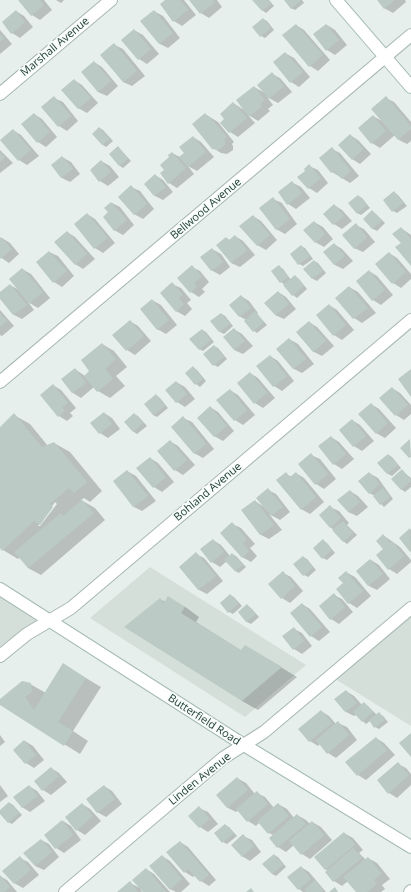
<!DOCTYPE html>
<html>
<head>
<meta charset="utf-8">
<style>
	body { margin:0 }
	canvas { display:block; background:#e6efeb }
</style>
</head>
<body>
<canvas width="411" height="892"></canvas>
<script>
const ctx = document.querySelector('canvas').getContext('2d');
ctx.lineJoin = 'round';
function fill(path, color) { ctx.fillStyle = color; ctx.fill(path, 'evenodd'); }
function stroke(path, color, width, dash) { ctx.strokeStyle = color; ctx.lineWidth = width; ctx.lineCap = dash ? 'butt' : 'round'; ctx.setLineDash(dash || []); ctx.stroke(path); }
function write(font, color, halo, rows, align = 'center') {
  ctx.font = font + ' "Open Sans",sans-serif'; ctx.lineWidth = 3.5; ctx.setLineDash([]); ctx.textBaseline = 'middle'; ctx.strokeStyle = halo; ctx.fillStyle = color; for (const [text, x, y, turn = 0] of rows) {
    ctx.save(); ctx.translate(x, y); ctx.rotate((+turn || 0) * Math.PI / 180); ctx.textAlign = isNaN(turn) ? turn : align; if (halo) ctx.strokeText(text, 0, 0); ctx.fillText(text, 0, 0); ctx.restore();
  }
}
const built = new Path2D(`
	M150,567L306,665L245,717L90,618Z
	M0,592L49,624L0,661Z
	M411,606V726L332,677Z`);
const shadow = new Path2D(`
	M19,0H44L52,10L40,20L32,15Z
	M56,0H64L61,3Z
	M167,0H184L196,15L182,26L174,21Z
	M191,0H217L222,7L209,18L201,13Z
	M253,0H269L274,6L266,13L262,10Z
	M285,0H302L304,3L295,10L291,8Z
	M378,0H405L406,2L393,13L384,8Z
	M16,11L24,16L33,27L20,38L12,33Z
	M154,11L163,16L180,38L168,48L160,44L142,21Z
	M263,19L267,21L274,30L265,38L261,36Z
	M296,25L304,30L330,60L318,71L310,66Z
	M327,25L335,30L347,45L335,55L327,50Z
	M0,30L12,44L0,54Z
	M134,30L143,35L159,54L147,64L139,59Z
	M115,45L123,49L145,76L132,86L123,82L102,55Z
	M285,53L294,58L310,77L299,87L291,82Z
	M94,62L102,67L118,86L107,96L98,92L82,72Z
	M272,74L280,78L292,92L278,103L267,97L273,105L268,109L270,111L258,121L247,114L255,123L238,137L230,132L226,119L233,103L244,110L254,87L265,93Z
	M74,80L82,85L98,103L87,113L78,108Z
	M54,98L63,102L78,121L67,131L59,126Z
	M386,98L394,102L411,122V141L407,144L399,140L395,135L380,148L372,143L373,116L384,122Z
	M34,114L42,119L57,137L46,147L38,142Z
	M205,114L218,122L234,142L232,144L233,146V150L227,154L221,153L213,148Z
	M100,128L103,130L113,141L106,147L103,145L93,134Z
	M13,130L21,135L39,156L27,165L19,160L2,140Z
	M350,135L358,140L371,154L360,164L352,159Z
	M193,137L201,142L214,157L197,171L188,166L194,174L177,188L169,183L166,170L172,153L180,157L185,153Z
	M118,148L121,150L131,161L123,168L120,166L110,154Z
	M332,149L340,153L359,176L350,183L332,172Z
	M0,150L13,163L0,173Z
	M62,157L71,162L80,174L70,182L62,178L52,165Z
	M101,161L110,166L119,177L108,186L100,181Z
	M309,166L318,170L328,183L317,193L309,188L306,171Z
	M155,175L163,180L173,192L163,200L155,196L145,184Z
	M293,183L301,187L310,198L296,209L288,204Z
	M131,187L140,191L154,209L143,219L134,214Z
	M394,192L398,195L407,206L397,213L393,211Z
	M358,196L362,198L370,208L361,215L357,213Z
	M273,199L282,203L297,224L285,234L276,229Z
	M112,203L120,207L134,225L123,235L114,230L110,213Z
	M334,205L342,210L352,221L342,229L334,224L324,214Z
	M372,211L376,214L385,223L377,231L373,229L364,219Z
	M87,214L95,219L115,243L103,253L95,248Z
	M253,216L261,221L277,240L266,250L257,245Z
	M314,222L323,227L333,239L324,247L315,242Z
	M356,225L364,229L375,242L363,252L354,248Z
	M401,228L411,235V264L402,243Z
	M67,232L75,237L95,259L83,269L75,264Z
	M235,236L243,241L255,255L240,267L231,263L226,238L230,240Z
	M2,238L10,243L19,254L9,263L0,257V239Z
	M334,244L342,249L353,261L343,269L335,265L325,252Z
	M301,246L305,248L313,259L303,266L299,264Z
	M212,249L221,254L230,267L220,275L211,270Z
	M49,252L58,256L74,276L62,287L54,282Z
	M389,253L397,258L411,274V279L401,288L393,283Z
	M314,261L318,263L326,273L317,281L313,279L305,269Z
	M279,266L283,269L291,280L295,276L299,279L307,289L297,298L293,295L285,285L281,282Z
	M192,267L200,271L209,282L202,289L205,292L199,297L191,292Z
	M22,269L31,274L50,298L38,308L28,302L34,310L22,319L14,315L0,297V293L10,285L19,290Z
	M369,271L377,276L393,295L381,305L373,300Z
	M172,284L181,288L191,300L187,303L192,309L185,316L176,311Z
	M349,287L358,292L376,313L362,323L354,318Z
	M278,292L286,297L296,309L284,319L275,315Z
	M241,296L249,301L258,313L257,314L267,325L257,333L254,331L246,320L239,316Z
	M152,300L161,305L177,325L166,334L157,329Z
	M329,305L337,310L354,330L342,340L334,335Z
	M0,310L14,326L2,336L0,335Z
	M222,314L225,316L233,326L224,334L220,332L212,321Z
	M130,321L138,326L151,341L135,355L127,350Z
	M309,322L317,327L334,346L322,356L314,352L297,333Z
	M234,329L242,334L253,346L243,354L234,350Z
	M202,330L206,332L214,342L203,351L199,349Z
	M289,339L298,344L314,364L302,373L294,369L278,349Z
	M102,344L114,351L127,367L116,376L125,386L110,398L98,391L94,387L81,398L73,393L62,379L75,369L85,376L91,371Z
	M214,346L218,348L227,359L218,367L214,365Z
	M270,356L278,361L294,381L282,391L274,386Z
	M193,367L197,370L206,381L200,387L196,384L186,373Z
	M250,373L258,378L275,398L263,408L255,403Z
	M176,382L185,387L195,399L185,407L177,402L167,390Z
	M53,385L61,390L76,408L70,413L73,416L67,421L59,416L41,395Z
	M392,388L400,393L411,405V414L404,420L396,415Z
	M230,390L238,395L255,415L243,425L235,420Z
	M156,395L160,398L168,408L157,417L153,415L145,404Z
	M371,404L379,409L396,428L385,438L376,433Z
	M210,407L218,412L234,431L223,441L214,436Z
	M104,413L112,418L120,429L108,438L100,433L92,423Z
	M134,414L138,416L147,426L137,434L134,432L125,422Z
	M14,415L30,424L48,446L54,443L70,452L102,491L90,502L84,498L81,500L95,508L105,520L41,575L28,568L20,557L18,559L3,550L0,547V429ZM55,502L57,504L40,526H38Z
	M183,418L192,422L214,449L203,458L194,453Z
	M352,420L360,425L374,441L362,451L354,446L340,430Z
	M331,437L339,442L354,459L342,469L334,464L319,446Z
	M170,441L178,446L195,465L183,475L175,470L158,451Z
	M311,455L320,459L336,479L324,489L316,484Z
	M388,455L392,457L401,468L392,476L388,474L378,463Z
	M150,458L158,463L174,482L162,492L154,487L138,468Z
	M127,471L136,476L156,501L142,511L134,507L114,481Z
	M402,471L411,478V487L405,492L401,489Z
	M296,473L304,478L324,502L310,514L301,509L286,474L292,477Z
	M369,473L378,478L393,499L384,507L381,504L375,496L369,493Z
	M268,490L276,494L290,512L280,520L269,514L282,530L269,539L261,535L243,511L255,501L264,507Z
	M350,491L358,496L368,507L357,516L348,512Z
	M330,507L339,511L349,523L347,525L357,535L347,544L343,541L334,530L330,527Z
	M232,524L241,528L255,544L250,548L257,556L251,562L242,557Z
	M410,529L411,530V551L400,538Z
	M383,535L400,547L411,560V562L397,574L389,569Z
	M213,540L221,545L230,556L232,554L236,556L246,567L239,573L235,571L227,561L220,567L212,562Z
	M323,541L327,543L335,553L327,560L323,558Z
	M196,554L204,558L223,581L207,594L199,590L180,567Z
	M303,557L307,559L316,570L308,577L304,575Z
	M371,560L379,565L390,579L377,590L369,586L357,571Z
	M346,572L355,577L371,596L357,608L349,603L344,584Z
	M283,573L291,577L303,591L290,603L282,598Z
	M230,595L234,597L242,606L233,614L229,612Z
	M334,595L342,599L353,612L339,624L331,619Z
	M160,599L165,602L184,606L199,617L196,622L242,651L261,655L297,677L258,710L242,701Z
	M302,604L310,609L330,632L319,641L311,636L291,613Z
	M247,606L251,608L259,617L251,624L247,622L239,612Z
	M294,629L302,633L312,646L302,654L294,649Z
	M64,665L101,687L73,731L88,741L80,754L0,704V701L30,684L46,693Z
	M346,691L354,696L362,705L364,703L368,706L377,715L379,713L383,716L388,722L379,729L375,727L370,721L366,724L356,715L354,716L346,712L336,699Z
	M321,711L329,716L336,724L338,723L347,727L357,740L336,758L328,753L320,744L318,746L310,741L300,729Z
	M0,735L5,742L0,746Z
	M376,738L384,743L395,755L366,780L358,775Z
	M25,741L33,746L44,760L34,768L26,763Z
	M398,764L406,768L411,774V785L397,798L389,793Z
	M51,768L59,773L67,782L51,795L43,790Z
	M237,778L246,783L255,794L257,793L265,797L274,808L278,804L287,809L294,818L297,815L306,820L310,824L312,822L321,827L332,840L310,859L302,854L294,845L286,852L278,847L273,835L269,833L260,822L256,826L248,821L239,810L236,812L228,808L217,795Z
	M0,785L8,796L0,802Z
	M29,786L37,791L45,801L30,812L22,807Z
	M104,786L112,791L122,804L106,817L97,812Z
	M10,803L13,805L22,815L12,824L8,822L0,812Z
	M82,804L90,809L101,821L85,835L77,830Z
	M199,808L208,812L218,824L208,832L200,827L190,816Z
	M63,821L71,826L81,840L64,853L56,848Z
	M225,825L229,827L237,836L227,844L223,842L216,833Z
	M344,833L353,838L363,850L359,853L366,860L368,858L377,863L390,879L382,885L385,889L381,892H357L348,881L342,886L334,881L326,872L328,871L325,869Z
	M243,836L252,840L261,852L250,861L242,856Z
	M41,840L49,844L59,857L44,870L35,866Z
	M180,842L188,847L216,880L209,886L201,881L195,875L193,877L185,872Z
	M274,855L278,857L286,867L276,876L272,874Z
	M162,856L170,861L190,884L181,892H176L170,889Z
	M20,858L28,862L39,875L23,888L14,883Z
	M301,867L309,872L326,892H303L299,889L289,877Z
	M146,869L154,874L170,892H145Z
	M0,876L7,880L17,892H0Z
	M130,883L140,888L142,892H118Z`);
const building = new Path2D(`
	M18,0H40L44,5L31,16Z
	M165,0H180L188,10L173,22L160,4Z
	M189,0H213L215,2L200,14Z
	M252,0H268L271,4L262,11Z
	M284,0H301L291,9Z
	M377,0H395L384,9Z
	M16,10L25,22L11,34L2,22Z
	M154,10L173,33L159,44L140,21Z
	M263,18L271,28L260,37L252,27Z
	M296,24L323,55L309,67L282,35Z
	M326,24L339,40L326,51L313,34Z
	M134,29L151,49L138,60L121,40Z
	M0,34L4,39L0,42Z
	M114,43L137,71L123,82L100,55Z
	M285,52L303,72L290,83L273,62Z
	M94,61L111,81L98,92L81,72Z
	M272,72L284,86L269,99L257,85Z
	M74,79L91,98L78,109L61,90Z
	M254,86L265,100L260,104L262,106L249,117L236,100Z
	M54,96L71,116L58,127L41,107Z
	M386,96L411,126V129L398,140L371,109Z
	M233,102L247,118L229,133L220,123L224,119L220,114Z
	M34,113L50,132L37,143L21,124Z
	M205,113L208,117L209,116L227,137L224,139L225,140V145L218,150L212,149L192,124Z
	M373,115L386,131L371,144L358,128Z
	M99,127L110,139L102,145L92,134Z
	M13,129L31,150L18,161L0,140Z
	M350,134L363,149L352,160L338,145Z
	M193,136L206,152L188,167L179,157L184,153L179,147Z
	M118,146L128,159L119,166L109,154Z
	M332,147L351,171L342,179L334,171L331,173L319,158Z
	M0,152L5,157L0,162Z
	M172,152L186,168L168,184L160,173L164,170L160,165L169,157L168,155Z
	M62,156L73,169L61,178L51,165Z
	M101,160L111,172L99,182L90,170Z
	M309,164L321,178L308,189L297,177L305,171L304,169Z
	M155,174L166,187L154,196L144,184Z
	M292,181L302,193L287,205L278,192Z
	M131,185L147,204L134,215L118,197Z
	M394,191L403,203L392,212L383,200Z
	M358,195L367,205L357,214L348,203Z
	M273,197L290,219L276,230L259,208Z
	M111,202L127,220L114,231L103,217L108,212L104,208Z
	M334,204L344,216L333,225L323,214Z
	M372,210L382,221L372,229L363,219Z
	M87,213L108,238L94,249L74,224Z
	M253,215L270,235L257,246L239,226Z
	M314,221L325,234L315,243L303,230Z
	M356,223L367,237L354,249L342,235Z
	M401,227L411,239V266L395,247L401,243L392,234Z
	M67,231L87,254L75,265L54,242Z
	M235,235L247,250L231,263L216,245L226,237L229,240Z
	M1,237L12,249L0,259V238Z
	M334,243L345,256L334,265L323,252Z
	M301,245L310,256L298,265L290,254Z
	M212,248L223,262L211,271L200,257Z
	M49,251L67,271L53,283L36,262Z
	M389,252L406,272L392,284L375,264Z
	M314,260L323,271L312,279L303,269Z
	M192,265L202,277L194,283L197,287L190,293L177,278Z
	M279,265L288,277L280,283L271,271Z
	M22,268L43,292L29,304L9,279Z
	M369,270L385,290L372,301L356,281Z
	M295,275L304,286L292,296L283,285Z
	M172,282L183,295L179,298L184,304L176,312L160,293Z
	M10,284L27,305L13,315L0,299V292Z
	M349,286L368,308L353,319L335,298Z
	M278,291L289,304L275,315L264,303Z
	M241,295L251,308L239,317L229,305Z
	M152,299L169,320L157,330L140,309Z
	M329,304L346,325L333,336L316,315Z
	M255,311L264,322L253,332L244,321Z
	M0,313L7,321L0,327Z
	M221,313L230,324L219,332L210,321Z
	M130,320L144,336L126,351L112,335Z
	M309,321L326,341L313,352L296,332Z
	M234,328L245,341L234,350L223,337Z
	M202,329L211,340L199,350L189,339Z
	M289,338L306,359L293,369L276,349Z
	M102,343L116,359L105,369L113,379L97,392L84,376L89,371L81,360Z
	M214,345L224,357L213,366L203,354Z
	M270,355L287,376L273,387L256,366Z
	M193,366L203,379L195,385L185,373Z
	M75,368L86,383L72,393L61,379Z
	M411,369V397L398,379Z
	M250,372L267,393L254,404L237,383Z
	M176,381L187,394L176,403L165,390Z
	M53,384L68,403L62,407L65,411L58,417L40,395Z
	M392,387L408,405L395,416L379,398Z
	M230,389L247,410L234,421L216,400Z
	M156,394L165,406L153,415L144,404Z
	M371,403L388,423L376,434L358,414Z
	M210,406L227,426L214,437L197,418Z
	M104,412L112,424L99,434L90,423Z
	M14,413L42,447L54,442L87,482L74,493L69,488L50,504L53,507L40,525L34,521L2,551L0,548V427Z
	M134,413L143,423L133,432L124,422Z
	M183,416L206,444L194,454L171,427Z
	M352,419L366,436L353,447L339,430Z
	M331,436L346,454L333,465L318,446Z
	M410,439L411,457L409,458L400,448Z
	M170,440L187,460L174,471L157,451Z
	M311,453L328,474L315,485L298,464Z
	M388,454L398,465L387,474L377,463Z
	M150,457L166,477L153,488L136,468Z
	M402,469L411,480V481L401,490L391,479Z
	M127,470L148,496L133,507L113,481Z
	M286,472L290,477L296,472L316,497L301,510L276,480Z
	M369,472L380,484L369,494L358,481Z
	M268,488L283,507L271,516L256,498Z
	M383,488L390,497L380,505L373,496Z
	M350,490L360,502L348,512L337,500Z
	M82,500L94,513L28,568L14,552L61,513L63,516Z
	M255,500L274,525L260,535L241,510Z
	M330,505L341,518L330,528L319,515Z
	M343,521L353,533L343,542L332,530Z
	M232,522L247,539L243,543L249,551L242,558L220,533Z
	M410,528L411,551L410,552L399,538Z
	M383,534L390,543L392,541L404,556L388,570L376,555L383,549L376,541Z
	M213,539L224,552L211,563L200,549Z
	M323,539L332,550L322,559L313,548Z
	M196,552L216,576L198,590L179,567Z
	M232,553L243,565L235,571L224,560Z
	M303,556L313,567L303,576L293,564Z
	M370,559L383,574L368,586L356,571Z
	M283,571L295,586L281,599L268,584Z
	M346,571L363,591L348,604L336,589L343,583L338,578Z
	M334,593L345,607L330,620L319,606Z
	M230,594L239,603L228,613L220,603Z
	M168,596L185,607L181,613L241,650L245,645L282,667L242,701L124,627L160,598L164,603Z
	M302,603L322,627L310,637L290,613Z
	M247,604L256,614L246,622L238,612Z
	M294,627L304,641L293,650L282,636Z
	M63,663L86,678L58,722L73,731L64,746L0,705V699L22,681L31,683L32,692L25,697L34,710Z
	M346,690L357,703L345,712L334,699Z
	M364,702L373,712L362,722L353,712Z
	M321,710L332,723L309,742L298,729Z
	M379,712L385,720L374,728L369,720Z
	M338,721L349,735L327,754L316,740Z
	M411,733V757L399,743Z
	M376,737L387,750L357,776L345,762Z
	M24,740L36,755L25,764L13,750Z
	M398,762L409,775L388,794L377,780Z
	M51,767L59,776L42,791L34,781Z
	M237,777L248,790L227,808L216,795Z
	M29,785L38,796L22,808L13,797Z
	M104,785L115,799L97,813L86,799Z
	M257,791L268,804L247,822L236,809Z
	M9,802L19,813L8,823L0,814V810Z
	M82,803L93,816L76,831L65,817Z
	M278,803L289,816L268,834L257,821Z
	M199,806L210,819L199,828L188,816Z
	M297,814L306,824L277,848L269,838Z
	M62,820L73,835L55,849L44,835Z
	M312,821L324,835L301,855L289,841Z
	M225,824L234,833L222,843L214,833Z
	M344,832L355,845L325,870L314,857Z
	M243,834L254,846L242,857L231,845Z
	M41,839L52,852L35,866L23,853Z
	M180,841L209,875L200,882L188,869L184,873L166,852Z
	M353,848L362,858L333,882L325,872Z
	M274,854L283,865L272,874L262,864Z
	M162,855L182,879L170,890L149,866Z
	M20,856L31,870L14,884L2,871Z
	M368,857L382,874L374,880L377,884L367,892H356L343,877Z
	M301,866L311,879L298,890L287,877Z
	M146,868L166,892H143L132,880Z
	M0,875L10,887L4,892H0Z
	M315,880L323,890L321,892H306L304,890Z
	M130,881L138,892H117Z
	M335,887L338,892H329Z
	M251,888L254,892H246Z`);
const minor = new Path2D(`
	M0,94L111,0
	M0,382L411,35
	M0,656L27,634L71,608L411,320
	M65,892L223,758L264,732L411,608
	M410,892L411,891`);
const secondary = new Path2D(`
	M336,0L411,87
	M0,589L244,745L411,847`);
const streetNames = [
	["Marshall Avenue",55,47,-40],
	["Bellwood Avenue",206,209,-40],
	["Bohland Avenue",208,492,-40],
	["Butterfield Road",204,720,33],
	["Linden Avenue",200,779,-39]
];
fill(built, '#d4dfda');
fill(shadow, '#0003');
fill(building, '#bbcac4');
stroke(minor, '#a8b8b2', 14);
stroke(secondary, '#a4bbb3', 14);
stroke(minor, '#fff', 12);
stroke(secondary, '#fff', 12);
write('11px', '#24423a', '#f7fbf9', streetNames);
</script>
</body>
</html>
